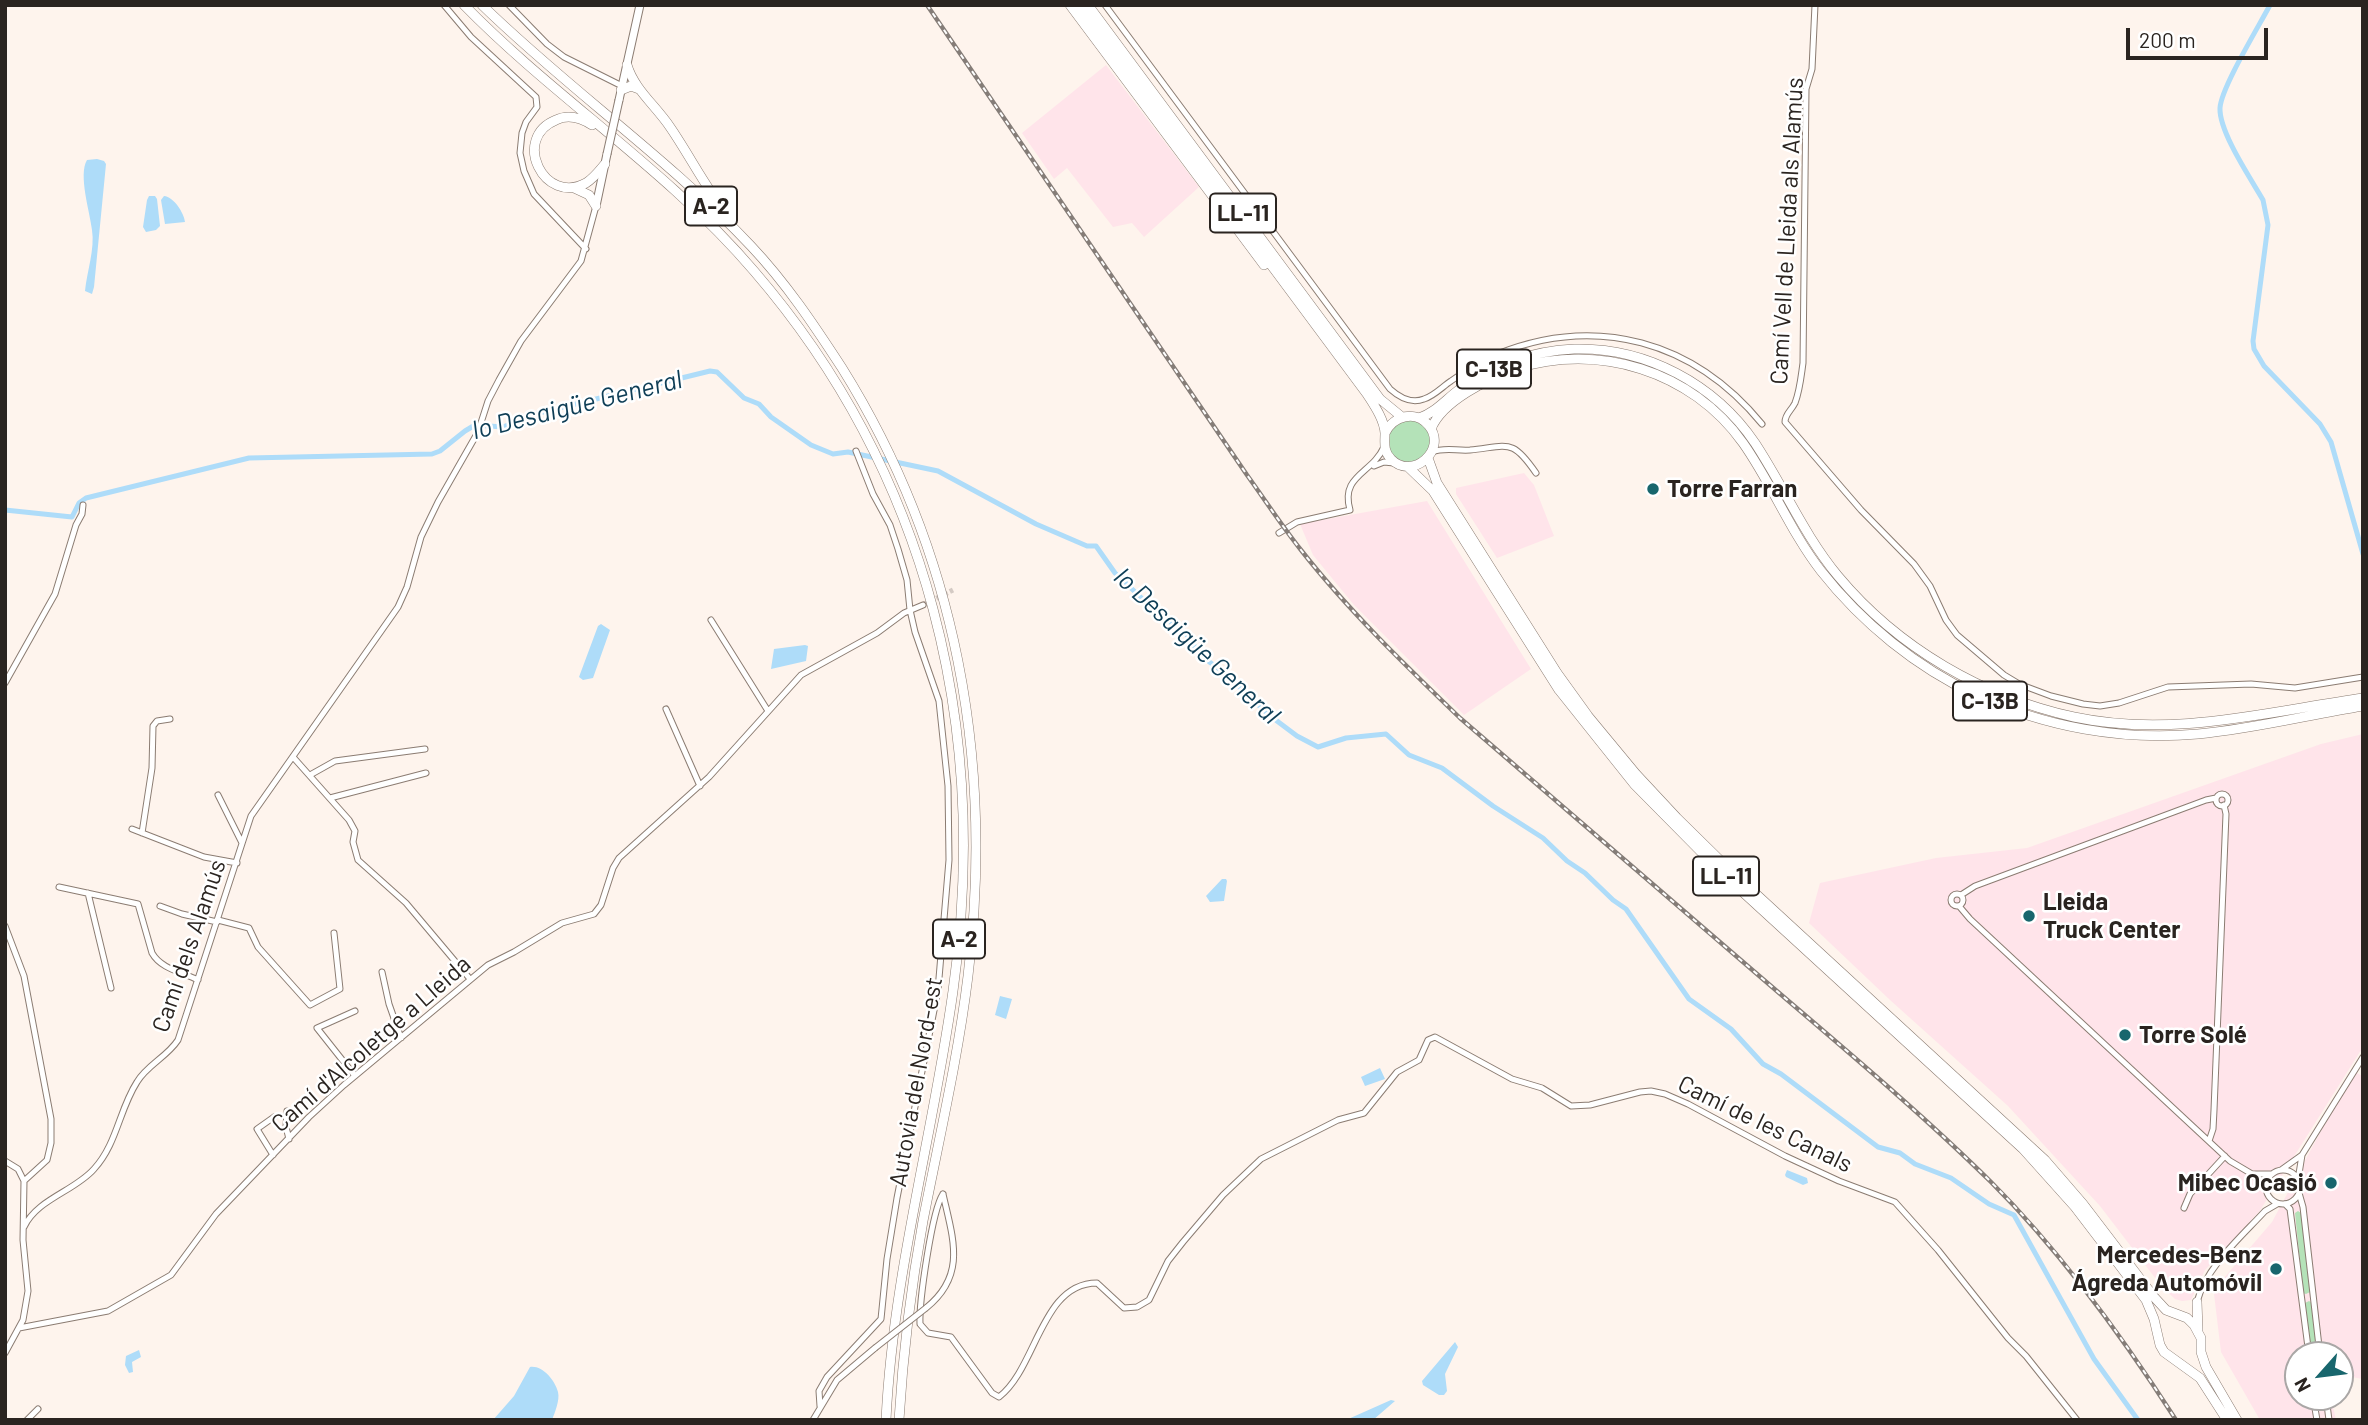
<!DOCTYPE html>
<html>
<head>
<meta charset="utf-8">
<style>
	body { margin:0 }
	#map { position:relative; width:2368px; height:1425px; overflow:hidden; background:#fef4ed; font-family:Barlow,sans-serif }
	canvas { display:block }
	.frame { position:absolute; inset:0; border:7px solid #2a2420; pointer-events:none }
	.north { position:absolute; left:2284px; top:1341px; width:70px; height:70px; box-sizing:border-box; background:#fff; border:2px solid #aaa7a6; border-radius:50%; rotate:242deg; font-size:19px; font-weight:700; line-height:28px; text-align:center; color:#2a2420 }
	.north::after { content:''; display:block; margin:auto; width:24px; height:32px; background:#18666d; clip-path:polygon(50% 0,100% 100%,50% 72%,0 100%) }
	.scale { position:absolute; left:2126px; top:28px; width:142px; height:32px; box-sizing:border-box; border:4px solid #2a2420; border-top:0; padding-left:9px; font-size:21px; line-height:24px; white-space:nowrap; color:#2a2420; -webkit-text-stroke:5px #fff; paint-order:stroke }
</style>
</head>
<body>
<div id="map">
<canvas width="2368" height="1425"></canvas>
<div class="frame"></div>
<div class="north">N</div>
<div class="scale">200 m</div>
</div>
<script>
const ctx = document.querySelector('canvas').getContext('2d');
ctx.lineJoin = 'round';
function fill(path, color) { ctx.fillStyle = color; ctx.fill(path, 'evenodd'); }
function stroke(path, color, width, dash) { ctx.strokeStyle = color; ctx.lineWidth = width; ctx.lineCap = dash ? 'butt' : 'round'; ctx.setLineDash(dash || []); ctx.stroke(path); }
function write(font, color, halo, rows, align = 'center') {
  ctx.font = font + ' Barlow,sans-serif'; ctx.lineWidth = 5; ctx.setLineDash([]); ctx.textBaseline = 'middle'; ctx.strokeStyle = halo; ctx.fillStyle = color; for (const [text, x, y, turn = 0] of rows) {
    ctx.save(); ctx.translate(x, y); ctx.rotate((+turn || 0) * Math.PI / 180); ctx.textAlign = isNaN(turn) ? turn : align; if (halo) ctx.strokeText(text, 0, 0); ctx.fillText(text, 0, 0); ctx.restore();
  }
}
const industrial = new Path2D(`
	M1106,65L1199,187L1144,237L1132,223L1113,227L1067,168L1054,179L1022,133Z
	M1524,473L1534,485L1554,536L1497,558L1456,494V488Z
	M1427,501L1531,669L1464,715L1354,605L1313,555L1300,524Z
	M2363,734V1047L2259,1212L2205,1270L2191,1300L2182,1301L2175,1299L2162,1287L2100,1206L2008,1106L1890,1000L1809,923L1820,883L1936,858L2027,848L2321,744Z
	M2356,1072L2363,1077V1379L2340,1375V1355H2298V1397H2331L2336,1420H2260L2221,1352L2214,1294L2217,1286L2272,1222L2322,1129Z`);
const green = new Path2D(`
	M1388 441a21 21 0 1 1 42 0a21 21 0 1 1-42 0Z
	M2298,1211L2301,1213L2310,1292L2306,1294L2303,1293L2302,1282L2295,1213Z
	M2309,1301L2312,1303L2318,1355H2311L2305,1303Z`);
const water = new Path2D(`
	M97,159L104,161L106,164L94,287L92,294L85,291C87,271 95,249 92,230C90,212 78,175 87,160Z
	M149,196H155L157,199L160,226L156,230L146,232L143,227L147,200Z
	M164,196C174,197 184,213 185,222L165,224L161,200Z
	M601,624L610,630L593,678L583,680L579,677L598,626Z
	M805,645L808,646L806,661L771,669L774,649Z
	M1222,879H1226L1227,881L1224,901L1210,902L1206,896Z
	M1000,996L1012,999L1006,1019L995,1015Z
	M1380,1068L1385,1079L1365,1086L1361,1077Z
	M1787,1170L1807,1178L1808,1183L1803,1185L1786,1177L1785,1175Z
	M1455,1342L1458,1347L1445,1374L1447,1391L1444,1395H1439L1423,1385L1422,1381Z
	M139,1350L141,1357L132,1362L133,1372L129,1373L125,1365L126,1356Z
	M530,1367C542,1365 555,1380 558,1392C560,1400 555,1412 552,1420H493L514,1396Z
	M1391,1400L1395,1401L1373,1420H1346Z`);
const canal = new Path2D(`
	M2270,5C2259,26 2221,88 2220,108C2219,132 2251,179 2263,200L2268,225L2253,341L2254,349L2264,366L2320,424L2331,442L2363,554
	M5,510L72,517L79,503L86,498L249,458L432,454L440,451L465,431L475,425L503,427L535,414L710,371L717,372L744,398L759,404L771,417L811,445L833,454L848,452L938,471L1036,524L1087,546H1096L1115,573L1150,606L1187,635L1201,656L1222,671L1269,715L1297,736L1318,747L1346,738L1386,734L1409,755L1442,768L1493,806L1543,838L1567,861L1585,873L1613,900L1626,909L1689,999L1731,1029L1763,1064L1781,1074L1878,1147L1900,1153L1915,1164L1951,1178L1989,1204L2014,1215L2094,1359L2138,1420`);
const streetTunnel = new Path2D(`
	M923,605L953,590`);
const street = new Path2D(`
	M444,5L471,37L536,97L537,107L526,122L522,133L520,153L524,171L534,194L586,249
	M509,5L547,44L564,57L622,86
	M1105,5L1390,389C1400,398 1411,404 1424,399C1434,396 1442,387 1451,381C1465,371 1480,361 1497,354C1597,314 1694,341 1762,424
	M1815,5L1812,69L1806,89L1803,363C1801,377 1800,390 1795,403C1791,411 1785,414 1785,422L1861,510L1914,564L1930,586L1946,620L1957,635L2004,675L2019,684L2051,696L2083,704L2100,706L2119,703L2168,687L2251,684L2295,688L2363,677
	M1432,452C1445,447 1456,451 1470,450C1509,446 1512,438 1536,473
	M1374,466L1384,462L1394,463
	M1279,533L1297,522L1350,510C1340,475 1372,474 1384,447
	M711,620L768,711
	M5,683L55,594L76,525L82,514L83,505
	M666,709L700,786
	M293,757L349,820L355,831L353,842L358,860L406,903L470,979
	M310,775L335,761L425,749
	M2216 800a6 6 0 1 1 12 0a6 6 0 1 1-12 0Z
	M218,795L242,843
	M330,798L426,773
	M132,829L204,857L237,863
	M142,833L152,768L153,726L157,721L170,719
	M59,887L138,904L152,953C161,969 182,972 198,980
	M88,893L111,988
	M1951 900a6 6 0 1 1 12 0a6 6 0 1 1-12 0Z
	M1961,895L1975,886L2206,800L2216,798
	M160,906L182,914L217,922
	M1959,906L1970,919L2230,1161L2252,1174L2265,1187
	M218,920L249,928L258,947L310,1005L340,989L334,933
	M5,926L24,976L51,1119V1143L47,1160L24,1181
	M382,972L389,1004L401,1038
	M355,1011L317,1028L355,1076
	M287,1111L286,1127L289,1139
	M2209,1141L2213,1129L2214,1110L2226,814L2224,805
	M273,1155L257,1129L274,1117
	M5,1161L18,1169L24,1181L23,1240L28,1291L23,1320L5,1353
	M2266 1187a17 17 0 1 1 34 0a17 17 0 1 1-34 0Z
	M2281,1170L2302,1155L2363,1057
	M2252,1174H2272
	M2298,1180L2302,1155
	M2299,1193L2303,1207L2320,1355
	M943,1194C932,1210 919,1302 920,1324L928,1333L951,1337L992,1393L999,1397C1037,1368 1041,1283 1097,1283L1124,1308L1137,1307L1149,1300L1168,1261L1183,1242L1223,1195L1261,1159L1338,1120L1364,1113L1397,1072L1419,1060L1428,1040L1435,1037L1512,1079L1542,1088L1571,1106L1590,1105L1640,1092L1651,1091L1665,1094L1688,1104L1785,1156L1839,1181L1895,1202L1938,1250L2008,1338L2026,1356L2077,1420
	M2285,1204L2290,1209L2309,1355
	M2184,1208L2190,1194L2225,1156
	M24,1227C37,1199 75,1191 94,1169C117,1144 119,1110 137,1082C147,1065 167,1057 178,1040L251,816L398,607L407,587L421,537L438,502L478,432L488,401L499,380L521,341L581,261L596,206
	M2197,1302C2206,1267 2241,1237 2265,1211L2277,1204
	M926,1308C967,1275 953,1239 943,1194
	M19,1328L108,1311L171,1275L216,1214L309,1117L344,1085L488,965L514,952L562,923L594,914L601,905L613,868L619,858L709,777L801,675L877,633L904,613L923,605
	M2313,1397L2317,1420
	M2326,1397L2329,1420
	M820,1406L819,1391L827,1377L881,1319L887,1259L897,1198L938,990L949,860L948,786L939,701L915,632L910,610L907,580L898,549L890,525L873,494L856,451
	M27,1420L38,1409
	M813,1420L837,1380L875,1348`);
const secondary = new Path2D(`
	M619,100L640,5
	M596,206L607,154`);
const highway = new Path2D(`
	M464,5C556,99 668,170 754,271C929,474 990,729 953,991C933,1135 893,1274 886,1420
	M482,5C568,89 668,158 751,246C786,283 814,325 842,368C957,552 994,762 968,976C958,1058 939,1139 923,1221C911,1287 903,1353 899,1420
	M1070,5L1264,265
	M1078,5L1367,394C1374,405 1384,419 1385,433C1385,443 1383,451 1391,459C1412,481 1448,450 1429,426C1416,409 1393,416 1385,433
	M1088,5L1380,399L1402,417
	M627,65C634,89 656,106 670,127C690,156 706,189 729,217
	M621,90L631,86L639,89
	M592,125C581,118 568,114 556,120C511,138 544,206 586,183C594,178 599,171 605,164
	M574,188L589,195L596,206
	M1419,418C1435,413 1446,399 1460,389C1493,365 1533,351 1574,349C1646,347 1715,384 1755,443C1784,487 1804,535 1838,576C1898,648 1983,697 2074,717C2172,738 2266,712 2363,698
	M1431,429C1442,401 1488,379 1515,369C1598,342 1692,371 1743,443C1772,484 1790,531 1821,571C1862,623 1916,667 1976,695C2045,727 2122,741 2198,734C2253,729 2308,715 2363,706
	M1428,458L1437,483L1557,673L1588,716L1636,774L1677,818L1731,871L2045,1160L2083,1204L2154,1297L2166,1310L2187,1318L2194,1325L2201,1338V1352L2206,1367L2237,1420
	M1408,467L1433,491L1559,690L1634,784L1723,874L2023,1149L2075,1207L2146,1300L2154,1319L2160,1345L2164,1352L2200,1378L2227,1420
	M2197,1302L2198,1330`);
const rail = new Path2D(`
	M927,5L1247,475C1265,500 1282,526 1301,550C1348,610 1404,664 1460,718C1559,803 1658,889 1757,974C1836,1042 1917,1109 1991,1182C2062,1253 2122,1336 2176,1420`);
const streetBridge = new Path2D(`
	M875,1348L926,1308`);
const secondaryBridge = new Path2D(`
	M607,154L619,100`);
const markers = [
	[1653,489,7,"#18666d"],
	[2029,916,7,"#18666d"],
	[2125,1035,7,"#18666d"],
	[2331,1183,7,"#18666d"],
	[2276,1269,7,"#18666d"]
];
const shields = [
	[711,206,52],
	[1243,213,66],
	[1494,369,74],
	[1990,701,74],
	[1726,876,66],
	[959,939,52]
];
const shieldNames = [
	["A-2",711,206],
	["LL-11",1243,213],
	["C-13B",1494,369],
	["C-13B",1990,701],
	["LL-11",1726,876],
	["A-2",959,939]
];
const streetNames = [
	["Camí Vell de Lleida als Alamús",1787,231,-87],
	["Camí dels Alamús",189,946,-71],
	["Camí d'Alcoletge a Lleida",371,1044,-41],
	["Autovia del Nord-est",916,1082,-80],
	["Camí de les Canals",1765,1124,26]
];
const poiNames = [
	["Torre Farran",1667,489],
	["Lleida",2043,902],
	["Truck Center",2043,930],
	["Torre Solé",2139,1035],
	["Mibec Ocasió",2317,1183,"right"],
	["Mercedes-Benz",2262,1255,"right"],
	["Ágreda Automóvil",2262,1283,"right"]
];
const waterNames = [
	["lo Desaigüe General",577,405,-14],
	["lo Desaigüe General",1197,646,43]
];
fill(industrial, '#ffe4ea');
fill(green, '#b4e2b8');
fill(water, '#aedcf9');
stroke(canal, '#aedcf9', 5);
stroke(streetTunnel, '#d4cac4', 5, [5, 2.5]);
stroke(street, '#8b7c72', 7);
stroke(secondary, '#8b7c72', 9);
stroke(highway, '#8b7c72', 10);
stroke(street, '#fff', 5);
stroke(secondary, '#fff', 7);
stroke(highway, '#fff', 9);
stroke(rail, '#857d78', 4.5);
stroke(rail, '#fff', 2, [5]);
stroke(streetBridge, '#8b7c72', 7, []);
stroke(secondaryBridge, '#8b7c72', 9, []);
stroke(streetBridge, '#fff', 5);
stroke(secondaryBridge, '#fff', 7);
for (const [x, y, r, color] of markers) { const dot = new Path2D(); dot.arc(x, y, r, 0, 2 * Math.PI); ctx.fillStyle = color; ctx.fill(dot); stroke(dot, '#fff', 2.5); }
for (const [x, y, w] of shields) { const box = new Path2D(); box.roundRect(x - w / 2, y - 19.5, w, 39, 5); ctx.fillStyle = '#fff'; ctx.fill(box); stroke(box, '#2a2420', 2); }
write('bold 23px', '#2a2420', null, shieldNames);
write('24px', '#2a2420', '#fff', streetNames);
write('bold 24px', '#2a2420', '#fff', poiNames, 'left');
write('italic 26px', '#0e3e56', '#fff', waterNames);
</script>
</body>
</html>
